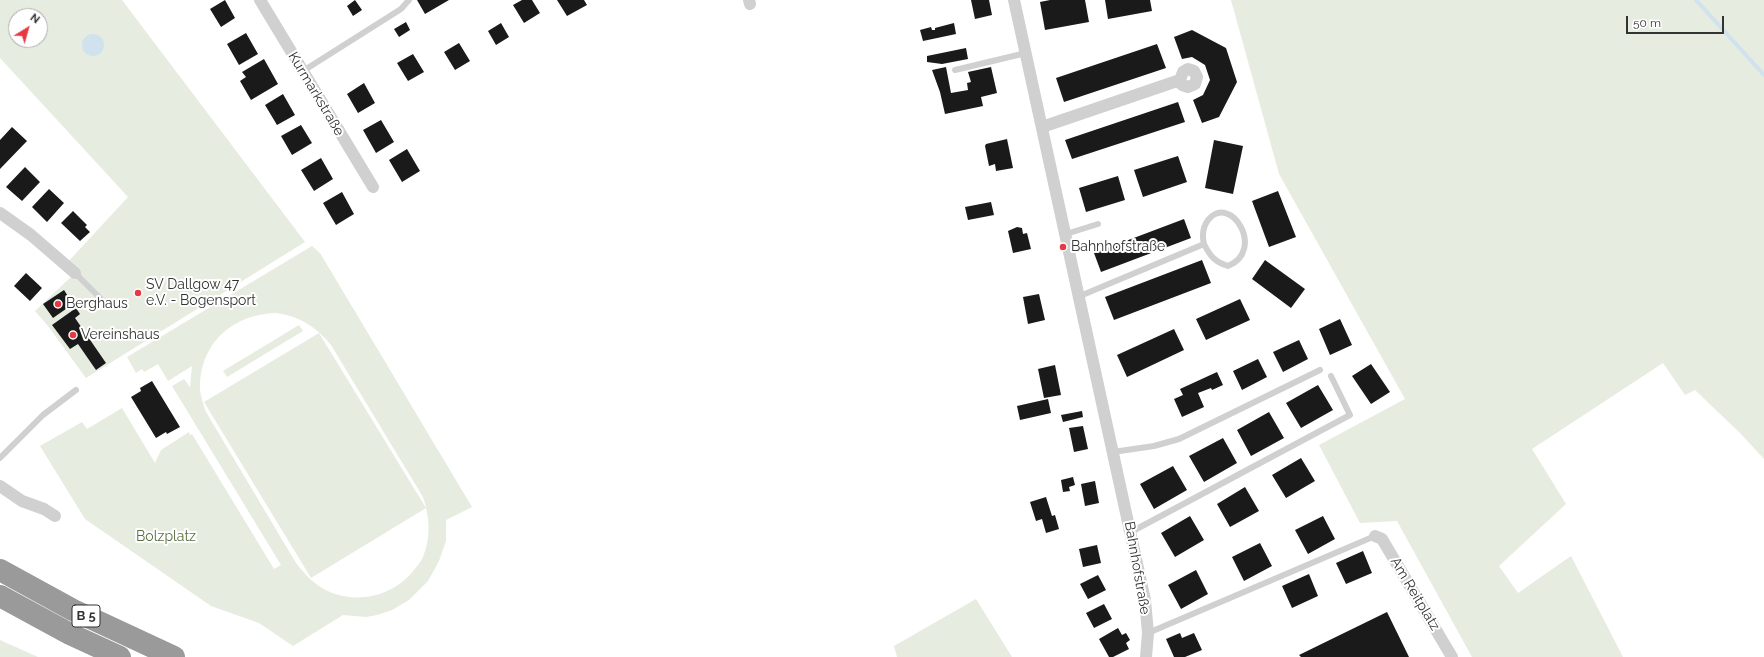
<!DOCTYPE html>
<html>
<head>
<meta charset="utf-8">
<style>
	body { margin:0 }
	#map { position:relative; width:1764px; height:657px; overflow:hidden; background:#fff; font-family:Raleway,sans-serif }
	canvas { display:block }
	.north { position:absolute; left:8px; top:8px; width:40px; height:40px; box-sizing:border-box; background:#fff; border:1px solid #adadad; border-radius:50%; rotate:37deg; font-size:11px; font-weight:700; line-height:16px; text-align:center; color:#333 }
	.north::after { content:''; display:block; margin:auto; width:14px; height:18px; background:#e63946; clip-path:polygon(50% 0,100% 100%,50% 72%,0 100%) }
	.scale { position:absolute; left:1626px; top:16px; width:98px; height:18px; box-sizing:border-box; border:2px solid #333; border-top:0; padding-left:5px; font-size:12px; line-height:14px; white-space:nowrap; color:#333; -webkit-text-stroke:3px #fff; paint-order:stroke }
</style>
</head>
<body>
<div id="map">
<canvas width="1764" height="657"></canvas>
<div class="north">N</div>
<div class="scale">50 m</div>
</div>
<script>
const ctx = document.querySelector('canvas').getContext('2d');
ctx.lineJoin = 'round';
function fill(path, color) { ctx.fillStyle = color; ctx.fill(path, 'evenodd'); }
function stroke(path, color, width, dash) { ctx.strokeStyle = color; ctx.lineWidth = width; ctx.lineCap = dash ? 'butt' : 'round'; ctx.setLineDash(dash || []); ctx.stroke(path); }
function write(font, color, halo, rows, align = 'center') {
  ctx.font = font + ' Raleway,sans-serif'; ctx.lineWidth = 4; ctx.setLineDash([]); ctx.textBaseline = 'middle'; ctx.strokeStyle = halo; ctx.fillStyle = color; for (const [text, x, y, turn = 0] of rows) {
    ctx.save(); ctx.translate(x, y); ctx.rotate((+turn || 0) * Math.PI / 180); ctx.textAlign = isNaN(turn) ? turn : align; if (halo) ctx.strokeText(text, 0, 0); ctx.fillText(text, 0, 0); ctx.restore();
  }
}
const green = new Path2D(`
	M0,0H122L305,242L86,378L48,326L35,311L73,275L66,264L128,197L0,58ZM16,16H40V40H16Z
	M1231,0H1764V459L1741,434L1695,390L1685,395L1663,363L1532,449L1566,504L1499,566L1518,593L1571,556L1623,657H1472L1397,521L1360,523L1319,445L1405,399L1279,174Z
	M312,246L320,253L472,507L446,520V541L439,561L428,581L409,600L392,610L377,615L366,617L343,615L293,646L259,623L211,606L85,519L40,446L82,422L87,429L122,408L155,463L161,450L189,432L190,435L192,434L274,569L281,565L172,386L184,379L190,387L192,366L168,381L158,364L144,372L142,369L136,373L127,357ZM276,313C300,316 316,327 331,345L423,497C430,518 431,537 423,557C421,562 417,566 414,570C391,600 345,607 315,583C308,578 302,570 296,563L206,412C203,403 199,393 200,382C203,340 235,314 276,313Z
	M299,325L303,331L227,377L223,371Z
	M319,333L426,508L311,578L204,402Z
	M976,599L1012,657H897L894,646Z
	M0,640L38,657H0Z`);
const water = new Path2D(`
	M82 45a11 11 0 1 1 22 0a11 11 0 1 1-22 0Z`);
const stream = new Path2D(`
	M1696,0L1764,75`);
const building = new Path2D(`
	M225,0L235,18L221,27L210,9Z
	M355,0L362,10L353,16L347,6Z
	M417,0H449L425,14Z
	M522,0H532L540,13L524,23L513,5Z
	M557,0H584L587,5L567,16Z
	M971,0H989L992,15L975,19Z
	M1050,0H1085L1089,22L1045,30L1040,2Z
	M1105,0H1150L1152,11L1108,19Z
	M406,22L410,30L399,37L394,29Z
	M501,23L509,37L496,45L488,31Z
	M954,23L956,34L923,41L920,30L931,27L932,30H935V28Z
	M1192,30L1226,48L1237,82L1219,117L1202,123L1193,100L1203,95L1210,80L1205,65L1192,57L1182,59L1174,37Z
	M246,33L258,54L239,65L227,44Z
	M459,43L470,61L455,70L444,52Z
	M1157,44L1166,68L1064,102L1056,78Z
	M966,48L968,59L942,64L927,62V56Z
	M413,54L424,72L408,81L397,63Z
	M264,59L278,84L251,100L240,81L246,77L242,72Z
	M946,67L951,93L968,90L967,83L971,82L968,72L991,67L997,93L981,97L983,106L945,114L940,92L932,70Z
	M364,83L375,103L358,113L347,94Z
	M283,94L295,115L277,125L265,105Z
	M1178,102L1185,122L1072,159L1065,140Z
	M381,120L394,142L376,153L363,130Z
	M301,125L312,143L292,155L281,136Z
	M12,127L27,141L0,169V140Z
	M1007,139L1013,168L996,171L995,164L989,166L985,146L986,144Z
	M1214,140L1243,146L1233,194L1205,188Z
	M407,149L420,171L402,182L389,160Z
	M1178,156L1187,182L1143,197L1134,170Z
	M321,158L333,179L314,191L301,170Z
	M25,167L40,182L22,201L6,187Z
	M1118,176L1125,200L1086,212L1079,188Z
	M49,189L64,203L47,222L32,207Z
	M1278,191L1296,237L1269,247L1252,201Z
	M342,192L354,214L336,225L323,203Z
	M991,202L994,215L968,220L965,207Z
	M73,211L87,225L85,227L90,232L80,241L61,223Z
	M1184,219L1191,238L1101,272L1094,253Z
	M1017,227L1022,228L1023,234L1027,233L1031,249L1013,253L1008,231Z
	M1202,260L1211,283L1114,320L1105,297Z
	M1265,260L1305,289L1291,308L1252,279Z
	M26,273L42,288L30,301L14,286Z
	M64,290L73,304L53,318L43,304Z
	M1039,294L1045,320L1028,324L1023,297Z
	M1240,299L1250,320L1206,340L1196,319Z
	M76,308L80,314L75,318L106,363L96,370L78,344L70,349L52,325Z
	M1340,319L1352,345L1330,355L1319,329Z
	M1174,329L1184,350L1127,377L1117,355Z
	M1299,340L1308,359L1283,372L1273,352Z
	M1258,359L1267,377L1242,390L1233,371Z
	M1371,364L1390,392L1371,404L1352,376Z
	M1055,365L1061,395L1044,398L1038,369Z
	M1217,372L1223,385L1212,390L1211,388L1198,393L1204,407L1182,417L1174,399L1183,395L1180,389Z
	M152,381L180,427L167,434L166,432L156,438L131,397L141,391L140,388Z
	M1318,385L1333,410L1301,428L1286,403Z
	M1048,399L1051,413L1020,420L1017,406Z
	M1082,411L1083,417L1063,422L1061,415Z
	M1269,412L1284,438L1251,456L1237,430Z
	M1083,426L1088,449L1074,452L1069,428Z
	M1223,438L1237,463L1204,482L1189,456Z
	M1301,458L1315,481L1286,498L1272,475Z
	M1173,466L1187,490L1154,509L1140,484Z
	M1073,477L1075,485L1069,487L1070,491L1063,492L1061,480Z
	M1095,481L1099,503L1085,506L1081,484Z
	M1245,487L1259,511L1230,527L1217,504Z
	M1046,497L1052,516L1055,515L1059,529L1046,533L1042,519L1036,521L1030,502Z
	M1190,516L1204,540L1175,557L1161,533Z
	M1323,516L1335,539L1308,554L1295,530Z
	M1260,543L1272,566L1244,581L1232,557Z
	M1097,545L1101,563L1083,567L1079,549Z
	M1363,551L1372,573L1346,584L1336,563Z
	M1196,570L1208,594L1181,609L1168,585Z
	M1309,574L1318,596L1292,608L1282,586Z
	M1098,575L1106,590L1088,599L1080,584Z
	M1104,604L1112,619L1094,628L1086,613Z
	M1387,612L1409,657H1301L1299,655Z
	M1118,628L1122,635L1126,633L1130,640L1126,643L1129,649L1113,657H1109L1099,639Z
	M1180,633L1182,638L1194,633L1202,650L1185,657H1174L1166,639Z`);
const lane = new Path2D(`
	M955,70L1026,53
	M303,71L401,9L409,0
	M1066,234L1098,224
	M75,273L100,298
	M1080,296L1204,244C1210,256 1215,262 1228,266C1266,251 1231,192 1208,220C1203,227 1202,236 1204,244
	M1113,452L1154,446L1179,439L1320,370
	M0,458L43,415L76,390
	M1131,532L1350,415L1331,376
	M1148,633L1375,536`);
const street = new Path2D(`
	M260,0L373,187
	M749,0L750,4
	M1014,0L1145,600L1148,633L1146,657
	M1042,127L1180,80L1182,85L1188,87L1195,84L1197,77L1194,71L1188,69L1183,72L1180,80
	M0,213L31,235L75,273
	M0,486L22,501L44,509L55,516
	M1375,536L1382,539L1452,657`);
const highway = new Path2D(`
	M0,570L73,610L174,657
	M0,596L70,634L120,657`);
const markers = [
	[1063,247,4,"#e63946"],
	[138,293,4,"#e63946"],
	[58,304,4,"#e63946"],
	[73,335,4,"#e63946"]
];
const shields = [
	[86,616,28]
];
const shieldNames = [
	["B 5",86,616]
];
const streetNames = [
	["Kurmarkstraße",316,94,59],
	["Bahnhofstraße",1137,568,80],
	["Am Reitplatz",1415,594,59]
];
const poiNames = [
	["Bahnhofstraße",1071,247],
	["SV Dallgow 47",146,285],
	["e.V. - Bogensport",146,301],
	["Berghaus",66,304],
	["Vereinshaus",81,335]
];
const parkNames = [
	["Bolzplatz",166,537]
];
fill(green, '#e6ecdf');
fill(water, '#cfe2ee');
stroke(stream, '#cfe2ee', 4);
fill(building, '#1a1a1a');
stroke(lane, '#d0d0d0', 6);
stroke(street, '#d0d0d0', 12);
stroke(highway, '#9a9a9a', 22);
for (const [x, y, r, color] of markers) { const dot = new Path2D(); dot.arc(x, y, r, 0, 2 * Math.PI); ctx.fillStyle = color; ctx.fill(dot); stroke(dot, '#fff', 1.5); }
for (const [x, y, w] of shields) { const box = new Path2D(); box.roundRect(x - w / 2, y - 11, w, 22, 3); ctx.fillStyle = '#fff'; ctx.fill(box); stroke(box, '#333', 1); }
write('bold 13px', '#333', null, shieldNames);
write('14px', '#333', '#fff', streetNames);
write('14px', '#333', '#fff', poiNames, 'left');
write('14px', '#56703f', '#fff', parkNames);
</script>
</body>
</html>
